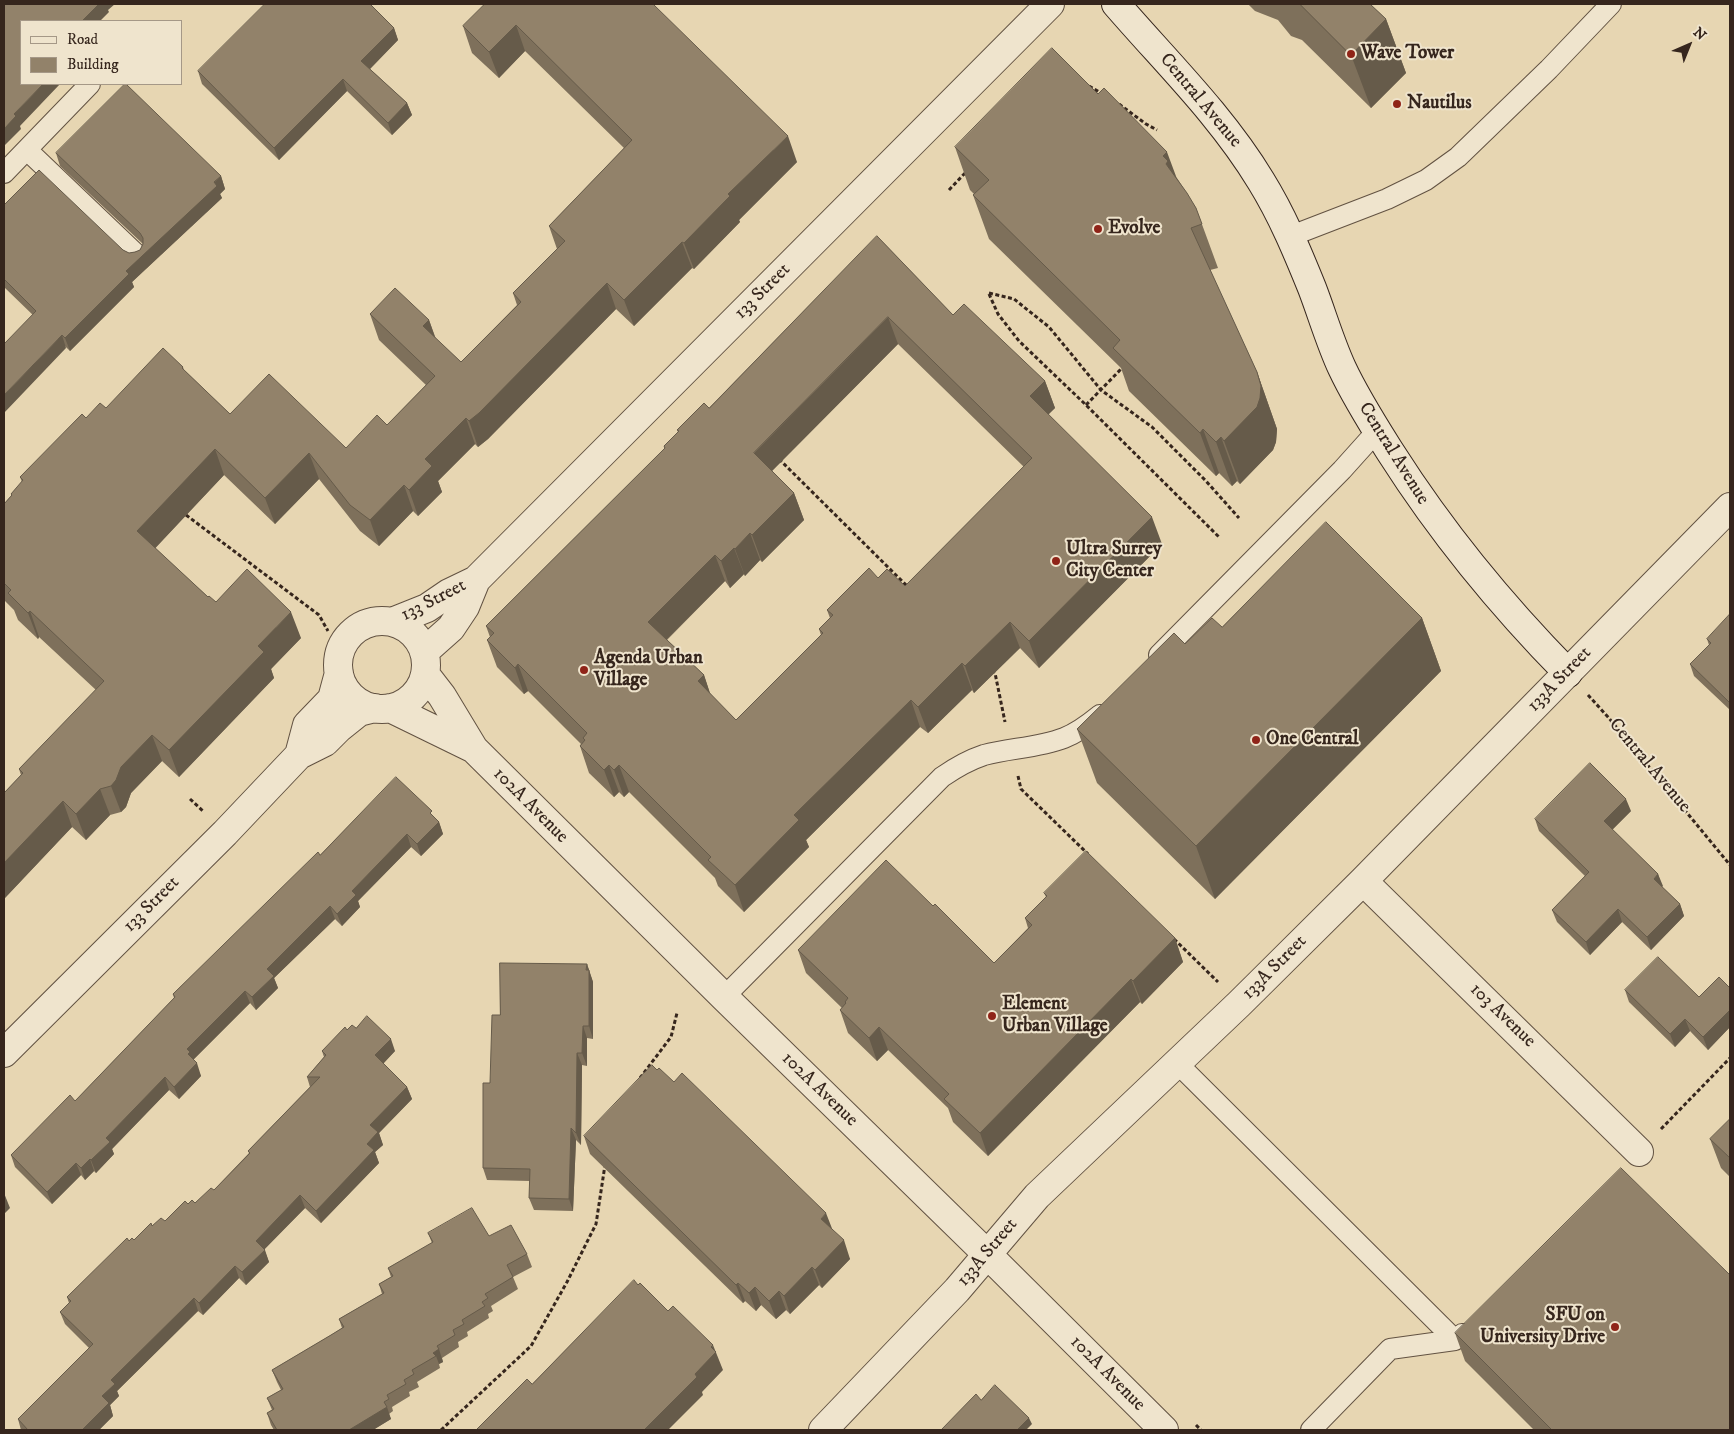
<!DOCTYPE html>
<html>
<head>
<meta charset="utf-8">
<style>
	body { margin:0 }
	#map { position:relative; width:1734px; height:1434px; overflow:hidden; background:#e7d6b2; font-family:"IM FELL DW Pica",serif }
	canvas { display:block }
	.frame { position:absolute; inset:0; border:5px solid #36261d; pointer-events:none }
	.legend { position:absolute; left:20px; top:20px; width:162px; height:65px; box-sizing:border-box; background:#efe4cd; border:1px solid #a59887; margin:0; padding:6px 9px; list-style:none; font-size:15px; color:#36261d }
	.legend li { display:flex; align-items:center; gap:10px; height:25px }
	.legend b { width:25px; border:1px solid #a59887 }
	.north { position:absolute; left:1664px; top:20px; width:50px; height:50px; -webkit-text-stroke:4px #efe4cd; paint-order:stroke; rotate:44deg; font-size:14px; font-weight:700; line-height:20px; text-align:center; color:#36261d }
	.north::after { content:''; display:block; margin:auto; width:18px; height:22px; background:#36261d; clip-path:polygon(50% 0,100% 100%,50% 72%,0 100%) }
</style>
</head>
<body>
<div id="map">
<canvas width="1734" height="1434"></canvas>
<div class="frame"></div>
<ul class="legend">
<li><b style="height:6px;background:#efe4cd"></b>Road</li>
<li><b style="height:14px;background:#92826a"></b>Building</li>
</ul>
<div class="north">N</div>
</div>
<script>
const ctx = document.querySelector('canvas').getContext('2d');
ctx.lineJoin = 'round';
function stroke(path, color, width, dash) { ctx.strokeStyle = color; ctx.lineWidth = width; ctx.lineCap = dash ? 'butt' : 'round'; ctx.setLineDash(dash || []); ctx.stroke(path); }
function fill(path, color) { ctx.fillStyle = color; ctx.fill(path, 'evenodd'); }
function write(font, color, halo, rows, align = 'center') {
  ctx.font = font + ' "IM FELL DW Pica",serif'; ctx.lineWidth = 4; ctx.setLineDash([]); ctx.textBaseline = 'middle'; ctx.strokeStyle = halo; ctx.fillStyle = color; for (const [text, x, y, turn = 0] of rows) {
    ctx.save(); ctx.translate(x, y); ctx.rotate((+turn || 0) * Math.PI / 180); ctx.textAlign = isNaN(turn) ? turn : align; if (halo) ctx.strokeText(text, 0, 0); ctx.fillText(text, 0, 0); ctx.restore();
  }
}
const path = new Path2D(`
	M1089,86L1103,94
	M1119,104L1146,124L1157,130
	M949,190L966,172
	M989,293L1014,299L1049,327L1101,390L1152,427L1206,481L1239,518
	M989,294L998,314L1019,341L1086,405L1220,538
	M1086,405L1124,366
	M779,459L908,587
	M186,515L319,615L328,631
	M992,670L995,673L1005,722
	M1588,695L1608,717L1730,865
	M1018,776L1021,789L1088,854
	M190,799L203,811
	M1174,939L1218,982
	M640,1078L671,1037L677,1013
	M1661,1129L1730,1058
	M1196,1425L1201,1430
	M441,1430L531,1346L567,1282L596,1224L605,1165`);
const lane = new Path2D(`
	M27,150L136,254
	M4,173L90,84
	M1291,236L1387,199L1426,180L1458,157L1549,69L1611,4
	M1159,655L1342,470L1377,431
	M724,997L942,777C955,768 969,760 984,755C1010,748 1038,748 1064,738C1077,733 1089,724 1100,715
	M1177,1063L1455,1340
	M1311,1430L1390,1349L1455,1340L1462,1334`);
const street = new Path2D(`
	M338 665a44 44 0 1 1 88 0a44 44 0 1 1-88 0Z
	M392,622L427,608L449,593L476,580L1050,4
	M424,652L451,628L465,607L476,580
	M425,674L442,696L474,749L724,997L987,1254L1164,1430
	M390,708L474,749
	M299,755L307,725L332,699L339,673
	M1363,881L1639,1152
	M4,1053L225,833L299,755L325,742L339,728L359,712L375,708
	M823,1430L957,1290L1037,1196L1239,1004L1363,881L1730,507`);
const secondary = new Path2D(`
	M1116,4C1166,62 1221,115 1261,181C1282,215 1297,251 1312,288C1322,314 1330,342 1342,368C1356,398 1374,426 1391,453C1442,533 1501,605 1568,673`);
const wall = new Path2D(`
	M485,4L797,162L739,220L740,222L694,269L692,268L634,326L616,309L488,439L478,447L475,444L438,481L442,492L418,516L413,511L379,546L360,531L319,479L275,524L224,475L155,548L208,597L216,602L301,638L271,669L274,678L179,777L162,761L131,793L126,807L121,812L110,815L86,840L72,827L4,899V793L21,775L19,769L96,690L39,637L38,639L18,620L14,610L5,601L4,597V504L11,496V494L22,482L20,477L86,418L183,367L184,370L230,414L346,448L387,425L426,385L379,340L370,314L429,320L436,339L461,362L517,305L513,293L557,249L549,226L624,148L525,51L499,78L472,53L463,26Z
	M1248,4H1370L1386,19L1406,73L1371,108L1302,40L1291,36L1278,20L1255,11Z
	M394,28L398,40L370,69L407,103L412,115L392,135L347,91L279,160L202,84L198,71Z
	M955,147L1177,178L1196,208L1218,268L1210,270L1257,372L1277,429L1276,442L1273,450L1240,484L1237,481L1232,486L1219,473L1216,476L1129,391L1121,368L989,239L973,195L974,194L970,190Z
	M56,153L221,176L225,189L220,194L222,198L132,282L134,287L70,351L4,287V205L123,250L129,253L135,252L140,250L143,244L60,166Z
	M877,236L953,315L1045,381L1055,408L1048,414L1162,544L1039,668L1020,648L974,693L972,690L928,733L920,727L806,840L809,847L744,912L718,886L715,878L629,792L624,797L619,792L614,797L589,773L580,746L581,744L528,691L524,694L497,667L487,640L490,637L486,626L664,449V446L678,432L677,430L709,408ZM898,344L1024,467L905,586L878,578L827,610L830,618L819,629L821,635L736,720L710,694L704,675L667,640L725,581L730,588L744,574L745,576L760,560L762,562L804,520L794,493L772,471Z
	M1730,614V710L1694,676L1690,664L1709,645L1707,639Z
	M1422,618L1441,671L1215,899L1097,783L1077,729L1185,644L1222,627Z
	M1631,811L1612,830L1658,874L1662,887L1680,904L1684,916L1651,950L1622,922L1590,955L1557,922L1552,910L1585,876L1539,831L1535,819Z
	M433,816L439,822L443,834L421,856L411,847L358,901L360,907L342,926L335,919L274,978L278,988L256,1010L250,1003L193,1060L201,1076L179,1099L169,1090L112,1149L114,1154L96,1173L94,1171L85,1180L81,1175L52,1204L15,1167L11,1155L75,1101L174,998L173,994L320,855Z
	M1044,893L1175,938L1183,962L1142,1004L1140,1002L988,1156L953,1122L948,1108L888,1050L877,1061L848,1033L840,1010L842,1008L806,973L798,950L933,906L994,963L1028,928L1025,918L1046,897Z
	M587,964L593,982V1039L587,1038V1066L582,1065L581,1145L576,1140L573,1211L534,1210L529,1198L530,1181L487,1180L483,1168L490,1083L500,1015Z
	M1730,988V1027L1708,1050L1690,1031L1675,1047L1629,1002L1625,990L1699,997Z
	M356,1028L395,1051L383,1064L407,1087L412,1099L379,1133L383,1145L375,1152L379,1163L321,1223L305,1208L264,1249L269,1262L246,1285L239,1278L203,1315L198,1311L117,1391L119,1396L110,1405L113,1416L99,1430H21L18,1419L89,1348L65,1324L60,1312L69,1303L67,1297L129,1241L134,1240L152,1226L165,1221L188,1204L195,1203L214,1190L249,1153L248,1151L310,1087L307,1077L324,1057L322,1051L347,1030Z
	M1730,1119V1177L1721,1168L1710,1139Z
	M584,1136L832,1230L850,1259L822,1288L819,1285L790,1314L786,1310L776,1319L761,1305L756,1311L745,1301L743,1303L590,1154Z
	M428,1233L489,1236L527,1254L532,1267L513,1277L518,1289L491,1306L493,1311L488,1314L489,1318L467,1332L468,1336L458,1342L459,1347L442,1358L443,1362L439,1364L440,1368L417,1382L419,1387L409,1392L410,1396L392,1407L393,1411L389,1414L391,1419L373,1430H274L271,1425L267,1413L272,1410L267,1398L281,1390L277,1382L272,1370L331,1335L342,1328L339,1319L382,1294L379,1284L391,1277L388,1268L432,1243Z
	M1455,1333L1730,1430H1534L1465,1361Z`);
const shadedWall = new Path2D(`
	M99,4H115L108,10L109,12L100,21H82Z
	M1386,19L1406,73L1371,108L1351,55Z
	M516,25L525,51L499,78L489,52Z
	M394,28L398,40L366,73L361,61Z
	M343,79L347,91L279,160L274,148Z
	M43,84H60L20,126L21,129L4,146V129L14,114Z
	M407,103L412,115L392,135L388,123Z
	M788,136L797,162L739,220L740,222L694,269L684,243L728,194Z
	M1167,152L1183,195L1182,207L1163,156Z
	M221,176L225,189L220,194L222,198L132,282L134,287L70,351L65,338L126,271Z
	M682,242L692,268L634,326L624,300Z
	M607,283L616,309L488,439L478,447L469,421Z
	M888,317L898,344L763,480L754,453Z
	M429,320L438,346L423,326Z
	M62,335L66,348L4,413V395Z
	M1257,372L1277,429L1276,442L1273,450L1240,484L1224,441Z
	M1045,381L1055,408L1040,423L1030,396Z
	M466,418L475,444L438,481L442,492L418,516L409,490L425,459Z
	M1203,429L1219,473L1216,476L1200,433Z
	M1221,437L1237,481L1232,486L1216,442Z
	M215,449L224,475L147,557L137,531Z
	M309,453L319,479L275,524L265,498Z
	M404,485L413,511L379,546L370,520Z
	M794,493L804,520L762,562L752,535Z
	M1152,517L1162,544L1039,668L1029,641Z
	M750,533L760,560L745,576L735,549Z
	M734,548L744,574L730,588L721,561Z
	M715,555L725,581L658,648L648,622Z
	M30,611L39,637L38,639L28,613Z
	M291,612L301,638L271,669L274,678L179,777L169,750L258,646Z
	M1422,618L1441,671L1215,899L1196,846Z
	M1010,622L1020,648L974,693L965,666Z
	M962,663L972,690L928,733L918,707Z
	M518,664L528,691L524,694L515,668Z
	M704,675L713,702L698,681Z
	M911,700L920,727L806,840L809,847L744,912L735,885L794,815Z
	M152,735L162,761L131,793L126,807L121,812L111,786L121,767Z
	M609,765L619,792L614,797L604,770Z
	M619,765L629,792L624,797L614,770Z
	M100,789L110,815L86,840L76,814Z
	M1626,799L1631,811L1608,834L1604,821Z
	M63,801L72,827L4,899V863Z
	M439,822L443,834L421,856L417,844Z
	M407,834L411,847L358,901L360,907L342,926L337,914L352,891Z
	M1658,874L1663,886L1658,891L1654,879Z
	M1680,904L1684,916L1651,950L1647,937Z
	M330,906L335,919L274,978L278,988L256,1010L252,997L267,969Z
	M1618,909L1622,922L1590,955L1586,942Z
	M1175,938L1183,962L1142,1004L1133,981Z
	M587,964L593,982V1039L589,1026Z
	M1131,979L1140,1002L988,1156L980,1133Z
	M245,991L250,1003L193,1060L192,1067L187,1049Z
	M1730,1010V1027L1708,1050L1703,1037Z
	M1685,1019L1690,1031L1675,1047L1670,1034Z
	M583,1026L587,1038V1066L582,1053Z
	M879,1027L888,1050L877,1061L869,1038Z
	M391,1039L395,1051L379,1068L375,1055Z
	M577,1053L582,1065L581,1145L576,1133Z
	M197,1063L201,1076L179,1099L174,1087Z
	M165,1077L169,1090L112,1149L114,1154L96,1173L91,1160L106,1138Z
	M407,1087L412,1099L379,1133L383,1145L375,1152L379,1163L321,1223L316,1211L367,1144L370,1125Z
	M571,1128L576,1140L573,1211L569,1199Z
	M90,1159L94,1171L85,1180L81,1168Z
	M76,1163L81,1175L52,1204L47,1192Z
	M4,1193L10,1208L4,1214Z
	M300,1195L305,1208L261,1253L256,1241Z
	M826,1213L833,1231L821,1219Z
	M844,1240L850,1259L822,1288L815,1270Z
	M265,1250L269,1262L246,1285L242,1272Z
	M235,1266L239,1278L203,1315L199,1303Z
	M812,1267L819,1285L790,1314L784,1296Z
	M738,1283L745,1301L743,1303L736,1285Z
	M755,1287L761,1305L756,1311L749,1293Z
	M779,1291L786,1310L776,1319L769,1301Z
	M194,1298L198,1311L117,1391L119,1396L110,1405L113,1416L99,1430H82L111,1380Z
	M713,1345L723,1370L702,1392L703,1395L668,1430H644L695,1374Z
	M439,1349L443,1362L439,1364L436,1356L433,1353Z
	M387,1407L391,1419L373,1430H349Z
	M1029,1418L1032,1424L1026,1430H1017Z`);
const building = new Path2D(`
	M4,4H99L82,21H21V84H43L14,114L16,116L4,129Z
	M265,4H370L394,28L361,61L407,103L388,123L343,79L274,148L198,71Z
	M485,4H653L788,136L728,194L730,196L684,243L682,242L624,300L607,283L479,413L469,421L466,418L425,459L432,466L409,490L404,485L370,520L350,505L309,453L265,498L215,449L137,531L208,597L209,596L216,602L247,569L291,612L258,646L264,652L169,750L152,735L121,767L116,780L111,786L100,789L76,814L63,801L4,863V793L23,773L19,769L104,681L30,611L28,613L8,593L11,590L4,583V504L12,495L11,494L23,480L20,477L82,414L86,418L100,403L106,408L163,348L183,367L182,368L230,414L269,374L346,448L377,415L387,425L435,376L370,314L395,288L429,320L423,326L461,362L521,302L513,293L565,241L549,226L632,140L516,25L489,52L463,26Z
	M1300,4H1370L1386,19L1351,55Z
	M1052,48L1098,94L1104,88L1167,152L1163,156L1168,161L1166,164L1187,193L1196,208L1202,224L1191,228L1257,372L1261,386L1260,398L1257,407L1224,441L1221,437L1216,442L1203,429L1200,433L1113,348L1120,340L973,195L989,180L955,147Z
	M125,84H126L221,176L214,182L217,186L126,271L129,274L65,338L62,335L4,395V344L36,311L4,279V205L39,170L123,250L129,253L135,252L140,250L143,244V238L140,233L56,153Z
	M877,236L953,315L964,304L1045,381L1030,396L1152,517L1029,641L1010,622L965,666L962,663L918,707L911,700L794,815L799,820L735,885L708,860L711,857L619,765L614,770L609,765L604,770L580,746L585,740L583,738L587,733L518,664L515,668L487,640L494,633L486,626L665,448L664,446L679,431L677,430L704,403L709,408ZM888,317L1032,458L905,586L887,569L878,578L869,568L827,610L833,615L819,629L823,633L736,720L698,681L704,675L648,622L715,555L721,561L734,548L735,549L750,533L752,535L794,493L754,453Z
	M1326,522L1422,618L1196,846L1077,729L1174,633L1185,644L1212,618L1222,627Z
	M1730,614V703L1690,664L1711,643L1707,639Z
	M1590,763L1626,799L1604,821L1658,874L1654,879L1680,904L1647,937L1618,909L1586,942L1552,910L1589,872L1535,819Z
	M396,777L432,811L430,813L439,822L417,844L407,834L352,891L356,895L337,914L330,906L267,969L274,976L252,997L245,991L187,1049L190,1052L188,1054L197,1063L174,1087L165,1077L106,1138L110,1142L91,1160L90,1159L81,1168L76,1163L47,1192L11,1155L70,1095L75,1101L175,997L173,994L318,852L320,855Z
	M1086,851L1175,938L1133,981L1131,979L980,1133L944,1099L949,1094L879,1027L869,1038L840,1010L846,1003L845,1002L848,998L798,950L886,860L933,906L935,904L994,963L1032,925L1025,918L1047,896L1044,893Z
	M1658,957L1699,997L1719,977L1730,988V1010L1703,1037L1685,1019L1670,1034L1625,990Z
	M500,963L587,964L586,970H589V1026H583L582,1053H577L576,1133L571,1128L569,1199L529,1198L530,1169L483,1168V1083H490L492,1015H500Z
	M367,1016L391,1039L375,1055L407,1087L370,1125L378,1132L367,1144L374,1150L316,1211L300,1195L256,1241L265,1250L242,1272L235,1266L199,1303L194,1298L111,1380L115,1384L102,1396L109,1403L82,1430H28L18,1419L93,1344L60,1312L71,1301L67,1297L127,1238L129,1241L132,1238L134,1240L151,1223L152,1226L161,1218L165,1221L185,1201L188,1204L192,1200L195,1203L211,1188L214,1190L250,1153L248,1151L320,1077H307L326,1055L322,1051L345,1027L347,1030L352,1025L356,1028Z
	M652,1065L657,1070L659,1068L674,1082L682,1073L826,1213L821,1219L844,1240L815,1270L812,1267L784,1296L779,1291L769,1301L755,1287L749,1293L738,1283L736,1285L584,1136Z
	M1730,1119V1158L1710,1139Z
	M1621,1168L1730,1275V1430H1552L1455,1333Z
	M472,1208L489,1236L511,1225L527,1254L507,1265L513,1277L485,1294L488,1298L482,1302L485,1306L462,1320L464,1324L453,1330L455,1335L437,1346L439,1349L433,1353L436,1356L412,1370L414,1374L404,1380L406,1384L387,1395L389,1399L384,1402L387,1407L349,1430H277L267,1413L274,1409L267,1398L283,1389L272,1370L331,1335L344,1327L339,1319L384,1293L379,1284L393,1276L388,1268L433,1242L428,1233Z
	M634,1280L638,1285L640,1283L668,1311L673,1306L713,1345L711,1347L716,1352L695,1374L697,1377L644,1430H476L527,1379L532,1384Z
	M995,1385L1029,1418L1017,1430H941L976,1394L981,1400Z`);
const markers = [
	[1351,54,5,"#8f2418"],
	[1397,104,5,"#8f2418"],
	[1098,229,5,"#8f2418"],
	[1056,561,5,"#8f2418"],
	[584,670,5,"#8f2418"],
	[1256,740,5,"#8f2418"],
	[992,1016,5,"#8f2418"],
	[1615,1327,5,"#8f2418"]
];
const poiNames = [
	["Wave Tower",1361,54],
	["Nautilus",1407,104],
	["Evolve",1108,229],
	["Ultra Surrey",1066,550],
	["City Center",1066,572],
	["Agenda Urban",594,659],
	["Village",594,681],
	["One Central",1266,740],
	["Element",1002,1005],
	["Urban Village",1002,1027],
	["SFU on",1605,1316,"right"],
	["University Drive",1605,1338,"right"]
];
const streetNames = [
	["Central Avenue",1200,101,50],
	["133 Street",763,292,-45],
	["Central Avenue",1393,454,58],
	["133 Street",434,601,-27],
	["133A Street",1560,680,-46],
	["Central Avenue",1649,766,50],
	["102A Avenue",530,806,45],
	["133 Street",152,905,-45],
	["133A Street",1275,968,-45],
	["103 Avenue",1502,1016,44],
	["102A Avenue",819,1090,44],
	["133A Street",988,1253,-50],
	["102A Avenue",1107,1374,45]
];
stroke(lane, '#625242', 22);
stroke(street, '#625242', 30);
stroke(secondary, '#36261d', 30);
stroke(path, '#36261d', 3, [4, 2.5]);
stroke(lane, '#efe4cd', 20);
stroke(street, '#efe4cd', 28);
stroke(secondary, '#efe4cd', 28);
fill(wall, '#7e705b');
fill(shadedWall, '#665b4a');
fill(building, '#92826a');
stroke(building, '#665b4a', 1);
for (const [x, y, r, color] of markers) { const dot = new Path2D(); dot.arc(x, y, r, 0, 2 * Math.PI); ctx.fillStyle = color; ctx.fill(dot); stroke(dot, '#efe4cd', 2); }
write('bold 19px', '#36261d', '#efe4cd', poiNames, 'left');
write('19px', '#36261d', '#efe4cd', streetNames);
</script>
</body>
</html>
